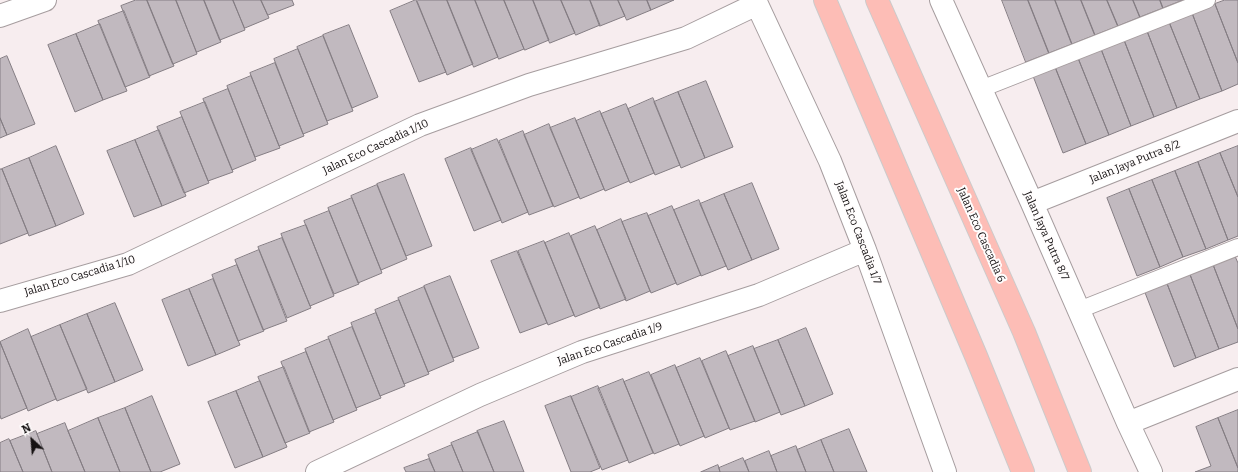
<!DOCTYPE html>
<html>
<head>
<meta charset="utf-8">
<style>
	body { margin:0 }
	#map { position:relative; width:1238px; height:472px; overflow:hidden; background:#f7edef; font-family:Bitter,serif }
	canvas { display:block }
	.north { position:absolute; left:12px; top:420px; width:40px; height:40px; -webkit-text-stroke:3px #fffdfd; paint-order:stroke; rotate:334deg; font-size:11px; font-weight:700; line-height:16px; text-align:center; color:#151112 }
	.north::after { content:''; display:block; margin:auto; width:14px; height:18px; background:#151112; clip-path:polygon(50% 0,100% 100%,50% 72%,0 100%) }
</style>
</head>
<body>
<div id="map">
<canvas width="1238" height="472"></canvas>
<div class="north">N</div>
</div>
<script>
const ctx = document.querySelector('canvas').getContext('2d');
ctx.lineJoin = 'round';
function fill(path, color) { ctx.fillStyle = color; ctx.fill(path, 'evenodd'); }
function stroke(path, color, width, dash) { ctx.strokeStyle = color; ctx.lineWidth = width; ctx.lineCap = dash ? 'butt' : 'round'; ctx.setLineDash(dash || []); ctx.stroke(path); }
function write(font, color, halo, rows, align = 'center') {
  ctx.font = font + ' Bitter,serif'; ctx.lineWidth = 4; ctx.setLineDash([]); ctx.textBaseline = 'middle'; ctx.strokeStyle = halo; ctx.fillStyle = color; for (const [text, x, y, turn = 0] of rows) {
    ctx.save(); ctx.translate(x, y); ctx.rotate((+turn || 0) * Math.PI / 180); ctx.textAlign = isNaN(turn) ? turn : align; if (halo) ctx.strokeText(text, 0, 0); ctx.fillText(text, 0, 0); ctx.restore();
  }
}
const building = new Path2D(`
	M136,0H147L174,66L149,76L121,6Z
	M147,0H176L197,54L173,64Z
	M176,0H204L221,42L197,52Z
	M204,0H233L245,30L220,40Z
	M233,0H261L269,18L245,28Z
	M261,0H292L294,5L268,15Z
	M416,0L446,72L419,82L390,11Z
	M418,0H447L473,64L447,75L417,1Z
	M447,0H475L498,57L474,67Z
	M475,0H504L524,49L499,59Z
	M504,0H533L549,40L525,50Z
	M533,0H561L575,33L550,43Z
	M561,0H590L600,25L576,35Z
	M590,0H618L625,16L600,26Z
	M618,0H647L651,10L627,20Z
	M647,0H674L651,10Z
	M1002,0H1028L1049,53L1026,62Z
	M1028,0H1055L1072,44L1049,53Z
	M1055,0H1081L1095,35L1072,44Z
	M1081,0H1107L1118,26L1095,35Z
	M1107,0H1133L1140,17L1118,26Z
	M1133,0H1160L1163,8L1140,17Z
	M1160,0H1183L1163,8Z
	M1225,0H1238V63L1215,4Z
	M1215,4L1238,63V84L1222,91L1192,13Z
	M124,11L150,77L125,87L98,21Z
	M1192,13L1222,91L1200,99L1169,22Z
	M1169,22L1200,99L1177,108L1147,31Z
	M100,24L127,91L103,100L76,34Z
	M349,25L378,97L352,108L323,35Z
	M1147,31L1177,108L1154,117L1124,40Z
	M76,34L103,100L75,112L48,45Z
	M323,36L353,111L327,121L297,47Z
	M1124,40L1154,117L1131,126L1101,49Z
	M298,49L328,124L303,134L274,59Z
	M1101,49L1131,126L1109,135L1078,58Z
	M7,56L35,124L7,135L0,118V59Z
	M1078,58L1109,135L1086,144L1055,67Z
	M275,63L304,136L279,146L250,73Z
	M1055,67L1086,144L1063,153L1033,76Z
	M251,76L280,148L255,157L227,86Z
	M706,81L733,147L705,158L678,92Z
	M228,89L256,160L232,170L203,99Z
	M678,92L705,158L681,168L654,102Z
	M653,98L680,165L655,175L628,109Z
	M205,102L233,172L208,181L180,112Z
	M626,104L654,173L630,183L601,114Z
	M600,111L629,181L605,191L576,121Z
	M182,117L209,183L184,193L157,127Z
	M0,118L7,135L0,138Z
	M575,118L604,189L580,199L550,128Z
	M549,124L579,197L554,207L524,135Z
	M159,130L186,196L162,206L135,140Z
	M523,131L553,206L529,215L499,141Z
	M497,139L528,212L502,223L471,150Z
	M135,140L162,206L134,217L107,151Z
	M56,146L84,214L56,226L29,158Z
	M1238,146V197L1220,153Z
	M471,148L501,220L474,231L445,159Z
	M1220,153L1238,197V236L1228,240L1198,162Z
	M29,158L56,226L29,236L2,169Z
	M1198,162L1228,240L1206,249L1175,171Z
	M0,169H2L28,233L0,244Z
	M1175,171L1206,249L1183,257L1152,180Z
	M404,174L432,246L406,256L377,184Z
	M1152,180L1183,257L1160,267L1129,189Z
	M752,183L779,249L752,260L724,194Z
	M377,185L407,259L381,270L351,196Z
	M1129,189L1160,267L1137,276L1107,198Z
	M724,194L752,260L728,270L700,204Z
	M352,198L382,273L358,283L328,208Z
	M699,200L726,266L701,276L674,210Z
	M672,206L701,275L677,285L648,216Z
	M329,211L359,284L334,294L304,221Z
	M647,213L676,283L651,293L622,222Z
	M621,219L650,291L626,301L597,230Z
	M306,225L334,296L310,306L281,234Z
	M595,226L626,299L600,309L571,236Z
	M569,233L600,307L575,317L545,243Z
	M282,238L311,308L287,318L258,247Z
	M544,241L574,315L548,325L518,251Z
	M259,250L287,321L263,330L235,260Z
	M517,251L547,323L520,333L491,261Z
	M1234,254L1238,263V329L1212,262Z
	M1212,262L1238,329V342L1219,349L1189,272Z
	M237,265L264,331L238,341L212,275Z
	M1189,272L1219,349L1196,358L1166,281Z
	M450,276L479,348L453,358L424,286Z
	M213,279L240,345L216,355L189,289Z
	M1166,281L1196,358L1174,367L1144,290Z
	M424,287L454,361L428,372L398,298Z
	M189,289L216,355L188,366L162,300Z
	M399,300L429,374L404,384L375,310Z
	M115,303L143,370L115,382L87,314Z
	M376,313L405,386L380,396L351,323Z
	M87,314L115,382L88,393L60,325Z
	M60,325L87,389L57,401L31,337Z
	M352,327L381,398L356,408L328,337Z
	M806,328L833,394L805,406L778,340Z
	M28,329L56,399L28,411L0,342Z
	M329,339L357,410L333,420L305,349Z
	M778,340L805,406L781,415L754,349Z
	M0,342L27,408L1,419L0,415Z
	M753,346L780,412L755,422L728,356Z
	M726,351L755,421L730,430L702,361Z
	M306,352L334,422L309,432L281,362Z
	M700,358L729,428L705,438L676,368Z
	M675,365L704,436L680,446L651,375Z
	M284,367L310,433L285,443L258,377Z
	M649,372L679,444L654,454L624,382Z
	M623,379L653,453L629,463L598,389Z
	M260,381L287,447L263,457L236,391Z
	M598,386L628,460L602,470L571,397Z
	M236,391L263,457L235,468L208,402Z
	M152,396L180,464L160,472H151L125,408Z
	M571,396L600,468L590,472H571L545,406Z
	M125,408L151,472H120L98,418Z
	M1238,410V468L1218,418Z
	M98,418L120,472H85L68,431Z
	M1218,418L1238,468V472H1195L1211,466L1196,427Z
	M504,421L524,472H494L477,431Z
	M65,423L68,431L85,472H52L37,434Z
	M849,429L867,472H834L821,440Z
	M36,431L37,434L52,472H23L10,441Z
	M478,432L494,472H463L451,443Z
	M9,439L10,441L23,472H0V443Z
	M821,440L834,472H806L797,450Z
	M452,445L463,472H435L428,455Z
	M796,446L806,472H777L771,456Z
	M769,451L777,472H749L745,461Z
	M743,458L749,472H720L719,468Z
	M429,459L435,472H406L404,468Z
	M718,465L720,472H701Z`);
const service = new Path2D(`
	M981,89L1207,0
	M1079,310L1238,247`);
const minor = new Path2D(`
	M755,0L830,161L865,250L945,472
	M941,0L1032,203L1128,423L1151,472
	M0,16L45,0
	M1032,203L1238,121
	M0,301L128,264L420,125L529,85L686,38L757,4
	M1128,423L1238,379
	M317,472L480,395L582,352L759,295L865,250`);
const primary = new Path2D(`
	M825,0L976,356L1023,472
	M877,0L1024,332L1080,472`);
const streetNames = [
	["Jalan Eco Cascadia 1/10",376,147,-25],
	["Jalan Jaya Putra 8/2",1135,162,-22],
	["Jalan Eco Cascadia 1/7",858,233,69],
	["Jalan Eco Cascadia 6",981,235,66],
	["Jalan Jaya Putra 8/7",1046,236,66],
	["Jalan Eco Cascadia 1/10",80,276,-17],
	["Jalan Eco Cascadia 1/9",610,344,-19]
];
fill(building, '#c1b9bf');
stroke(building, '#847d83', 1);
stroke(service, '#a69d9f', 18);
stroke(minor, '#a69d9f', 24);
stroke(primary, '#cccbcb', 24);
stroke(service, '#fff', 16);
stroke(minor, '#fff', 22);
stroke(primary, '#fdbdb6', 22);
write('11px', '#151112', '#fffdfd', streetNames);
</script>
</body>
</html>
